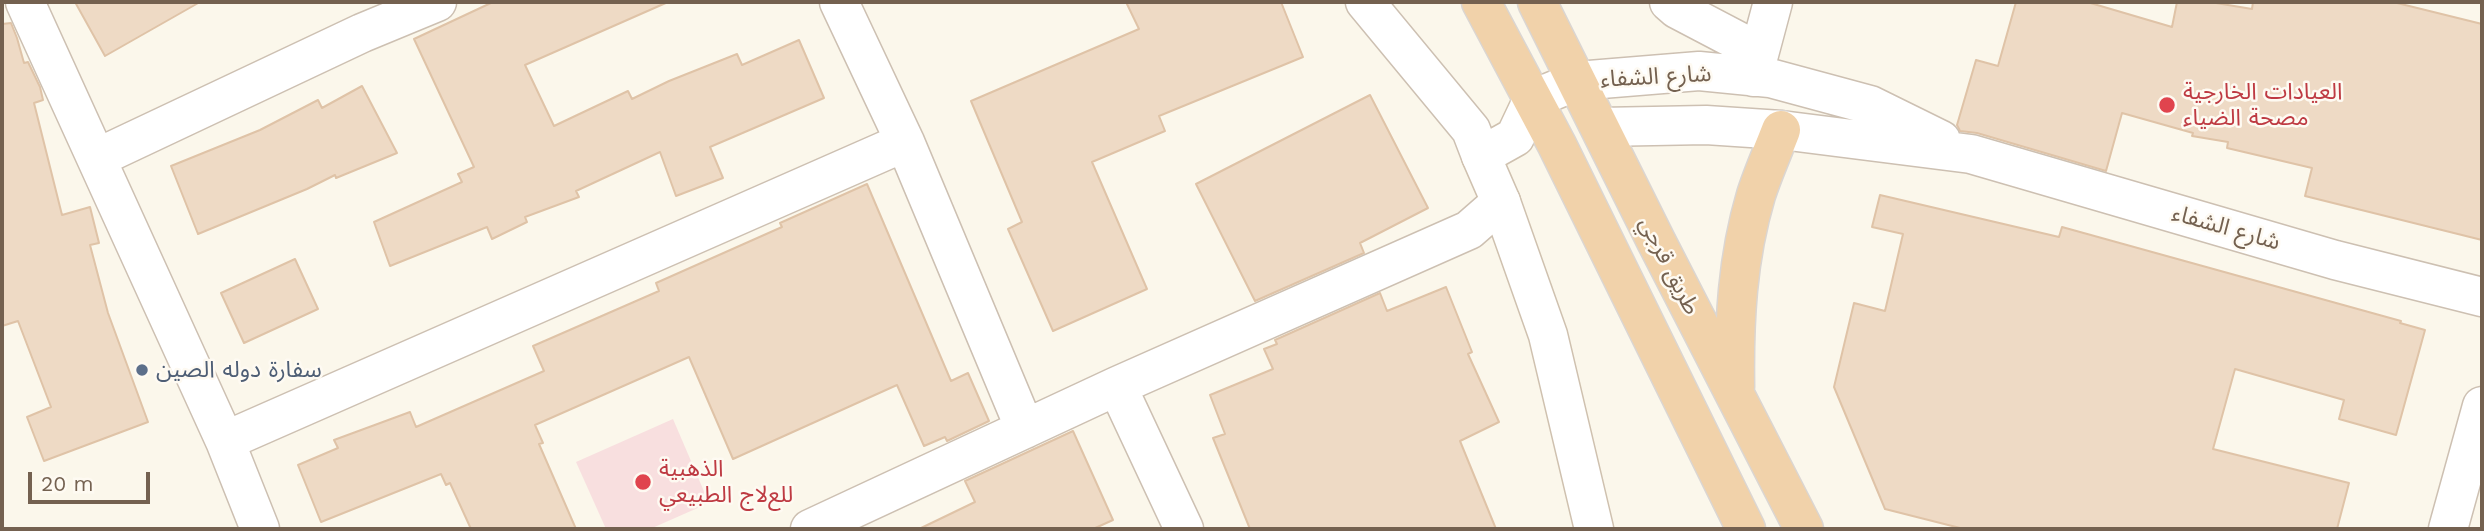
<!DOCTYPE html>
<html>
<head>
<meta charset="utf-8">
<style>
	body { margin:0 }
	#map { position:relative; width:2484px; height:531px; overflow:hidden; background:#fbf7eb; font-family:"Work Sans",sans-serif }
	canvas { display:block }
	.frame { position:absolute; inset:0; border:4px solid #746150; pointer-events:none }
	.scale { position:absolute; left:28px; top:472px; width:122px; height:32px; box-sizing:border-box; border:4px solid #746150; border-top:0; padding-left:9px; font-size:21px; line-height:24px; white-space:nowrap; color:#746150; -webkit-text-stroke:5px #fefaf2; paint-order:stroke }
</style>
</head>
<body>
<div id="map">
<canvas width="2484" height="531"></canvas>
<div class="frame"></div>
<div class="scale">20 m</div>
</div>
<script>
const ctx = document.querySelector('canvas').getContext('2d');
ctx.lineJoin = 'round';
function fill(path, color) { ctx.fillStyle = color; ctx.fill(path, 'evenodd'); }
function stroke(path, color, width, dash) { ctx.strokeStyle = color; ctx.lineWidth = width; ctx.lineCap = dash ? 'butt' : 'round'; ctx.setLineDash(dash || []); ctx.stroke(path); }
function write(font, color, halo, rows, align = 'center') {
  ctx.font = font + ' "Work Sans","Noto Sans Arabic",sans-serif'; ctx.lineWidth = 5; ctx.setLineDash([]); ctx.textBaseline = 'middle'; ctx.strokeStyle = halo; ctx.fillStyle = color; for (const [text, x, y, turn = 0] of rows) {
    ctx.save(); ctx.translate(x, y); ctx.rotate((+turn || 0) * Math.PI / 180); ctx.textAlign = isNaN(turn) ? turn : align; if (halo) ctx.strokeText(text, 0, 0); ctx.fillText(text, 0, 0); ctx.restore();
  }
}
const medical = new Path2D(`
	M673,419L709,503L650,529H606L576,462Z`);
const building = new Path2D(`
	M75,2H200L105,56Z
	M493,2H668L525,65L554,126L628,91L632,99L669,81L737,54L742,65L799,40L824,98L710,147L723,178L676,196L660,152L576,191L579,197L525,217L527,222L492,239L487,227L390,266L374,222L462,182L458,174L474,167L414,39Z
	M1126,2H1281L1303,57L1159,116L1165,131L1092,162L1147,289L1053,331L1008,229L1022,222L971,101L1139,29Z
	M2016,2H2087L2172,27L2177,2H2210L2252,9L2253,2H2393L2482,24V240L2305,196L2312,168L2227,148L2228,142L2192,136L2193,133L2122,113L2106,171L1977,133L1960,131L1957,125L1976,60L1998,66Z
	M11,23L17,38L24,63L28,62L40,87L43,100L34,103L62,215L90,207L99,243L90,245L108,313L148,422L44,461L27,417L51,407L18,321L2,326V24Z
	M362,86L397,153L336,178L335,175L307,189L198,234L171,166L260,130L318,100L322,108Z
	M1370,95L1428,208L1360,243L1364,253L1255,301L1196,184Z
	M867,184L951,381L968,373L989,421L947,441L945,437L924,446L897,385L733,459L689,357L535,425L543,443L539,444L576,529H471L450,483L446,485L441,474L321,522L298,465L338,448L334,440L410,412L416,427L544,371L533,346L659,291L656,283L782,227L780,223Z
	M1880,195L2059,237L2062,227L2401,321L2400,323L2425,330L2396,435L2339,419L2344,400L2235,369L2213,449L2349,483L2337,529H1964L1885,509L1834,387L1854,303L1885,311L1903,234L1872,227Z
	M295,259L318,309L244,343L221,293Z
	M1446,287L1472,352L1468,354L1499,422L1460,441L1496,529H1250L1213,438L1225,434L1210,395L1273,369L1264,349L1277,344L1275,340L1380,293L1387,311Z
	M1073,431L1113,520L1093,529H919L975,502L965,481Z`);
const minor = new Path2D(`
	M25,2L225,441L260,529
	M839,2L905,142L1025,429
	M1365,2L1471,130L1481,156
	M1669,2L1677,9L1759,52
	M1753,77L1773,2
	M1577,81L1699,71L1770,78L1870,105L1941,140
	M1600,127L1706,125L1781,130L1971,154L2335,260L2482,297
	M97,158L362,33L437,2
	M1117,386L1184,529
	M225,441L905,142
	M810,529L1117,386L1469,230L1501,202
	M2448,529L2482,406`);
const secondary = new Path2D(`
	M1577,81L1533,99L1515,137L1481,156L1501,202L1548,335L1594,529`);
const trunk = new Path2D(`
	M1481,2L1557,145L1746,529
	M1537,2L1656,241L1804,529
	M1735,387C1734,321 1737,259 1756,195C1763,173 1773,151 1781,130`);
const markers = [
	[2167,105,9,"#e0444e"],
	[142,370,7,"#5c6f8a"],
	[643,482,9,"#e0444e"]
];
const streetNames = [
	["شارع الشفاء",1656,77,-3],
	["شارع الشفاء",2226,228,16],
	["طريق قرجي",1669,266,63]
];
const healthNames = [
	["العيادات الخارجية",2183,92],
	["مصحة الضياء",2183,118],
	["الذهبية",659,469],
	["للعﻻج الطبيعي",659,495]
];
const serviceNames = [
	["سفارة دوله الصين",156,370]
];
fill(medical, '#f8dfdf');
fill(building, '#eedac5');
stroke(building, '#dfc3a7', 2);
stroke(minor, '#cdc0b2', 41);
stroke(secondary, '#cfc1af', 41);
stroke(trunk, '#dbd6d2', 41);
stroke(minor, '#fff', 38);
stroke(secondary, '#fff', 38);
stroke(trunk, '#f1d2aa', 38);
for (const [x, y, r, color] of markers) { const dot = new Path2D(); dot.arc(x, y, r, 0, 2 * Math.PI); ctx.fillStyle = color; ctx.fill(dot); stroke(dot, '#fefaf2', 2.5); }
write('23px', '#746150', '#fefaf2', streetNames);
write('23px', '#be3a42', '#fefaf2', healthNames, 'left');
write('23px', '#4e5e75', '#fefaf2', serviceNames, 'left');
</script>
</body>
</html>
